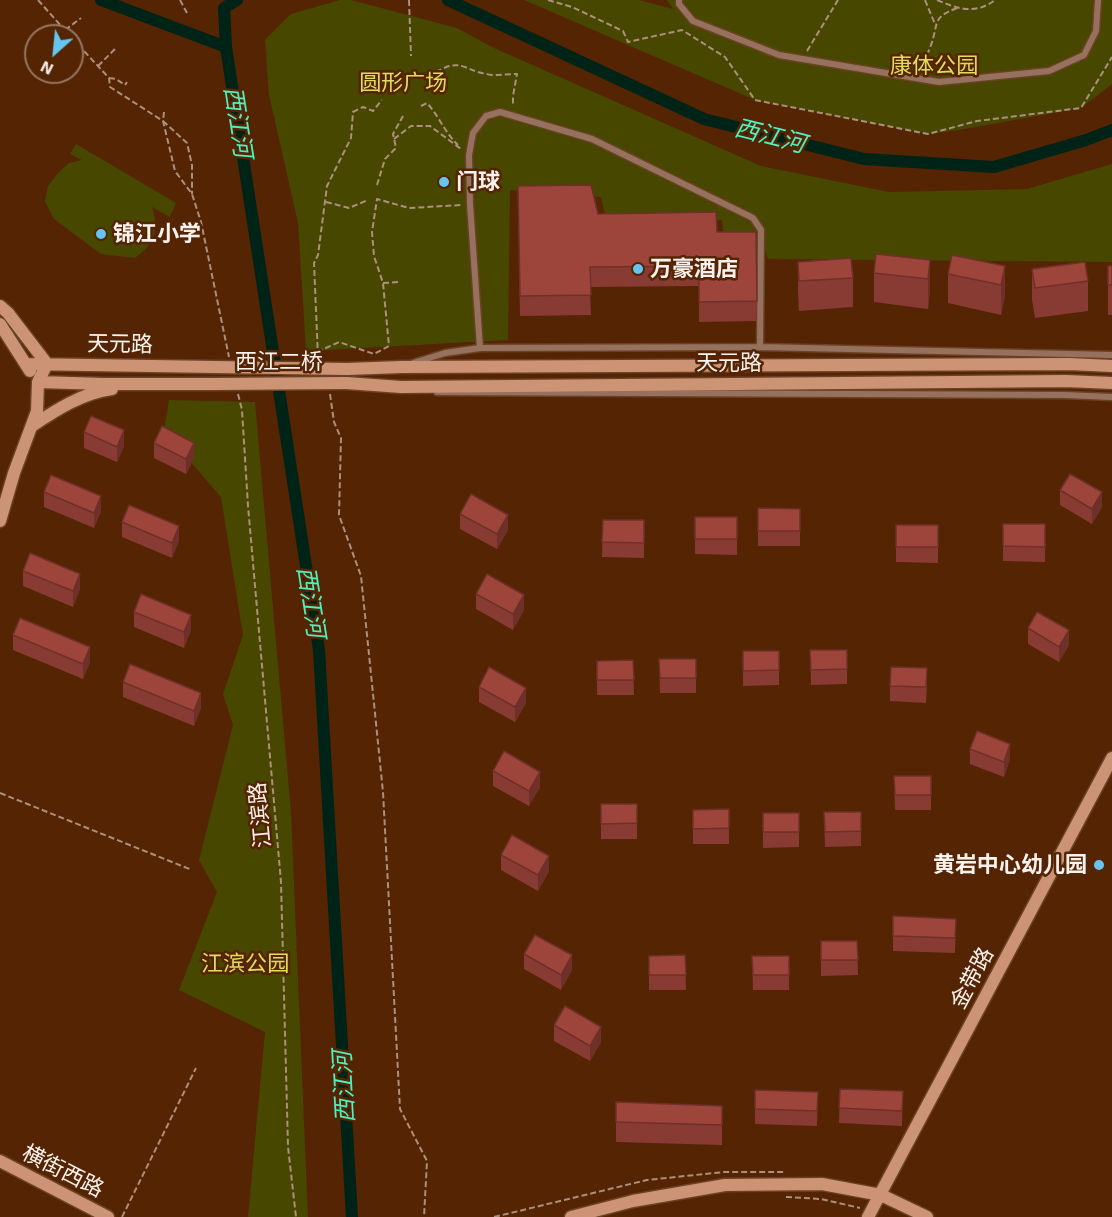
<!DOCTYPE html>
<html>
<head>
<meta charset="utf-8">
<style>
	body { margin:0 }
	#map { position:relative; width:1112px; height:1217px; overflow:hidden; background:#542403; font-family:"Exo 2",sans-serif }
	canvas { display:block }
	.north { position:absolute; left:24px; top:24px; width:60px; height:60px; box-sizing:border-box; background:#542403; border:2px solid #967661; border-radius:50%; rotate:207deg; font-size:16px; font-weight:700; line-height:24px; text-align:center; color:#faf2ee }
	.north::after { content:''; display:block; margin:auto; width:21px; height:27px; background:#65c5ee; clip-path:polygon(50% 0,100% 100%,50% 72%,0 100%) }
</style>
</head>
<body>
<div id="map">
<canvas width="1112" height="1217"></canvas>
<div class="north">N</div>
</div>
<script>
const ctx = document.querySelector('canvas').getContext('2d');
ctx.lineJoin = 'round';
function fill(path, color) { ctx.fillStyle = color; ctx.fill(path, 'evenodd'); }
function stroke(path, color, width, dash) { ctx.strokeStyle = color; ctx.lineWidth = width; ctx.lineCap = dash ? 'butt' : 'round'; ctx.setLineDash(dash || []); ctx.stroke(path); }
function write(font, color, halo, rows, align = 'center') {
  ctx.font = font + ' "Exo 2","Noto Sans SC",sans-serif'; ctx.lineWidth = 5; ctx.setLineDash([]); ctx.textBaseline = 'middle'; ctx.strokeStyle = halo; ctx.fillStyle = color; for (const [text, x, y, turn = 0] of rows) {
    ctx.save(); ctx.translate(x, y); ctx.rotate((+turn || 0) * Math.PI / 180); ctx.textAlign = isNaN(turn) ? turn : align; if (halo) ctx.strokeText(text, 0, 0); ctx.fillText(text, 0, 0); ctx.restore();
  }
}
const green = new Path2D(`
	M340,0H351L457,28L494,48L761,166L889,192L1027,189L1112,164V262L768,259L762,241H724L722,220L607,224L601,197L510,190L508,340L306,351L298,223L269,95L265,40L291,14Z
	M524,0H639L673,9L667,0H1112V84L1081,108L959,130L928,134L755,100Z
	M76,144L176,203L170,217L152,207C159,230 155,244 135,258L101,254L54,219L45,202L48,186L58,173L69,163L82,160L70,154Z
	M169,400L255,402L291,813L308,1217H248L265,1032L179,990L217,892L199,860L233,725L223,694L243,635L221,497L164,431Z`);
const canal = new Path2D(`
	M101,0L226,47
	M237,0L224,8L226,47L319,650L352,1217
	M448,0L704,119L864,159L994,167L1086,140L1112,130`);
const path = new Path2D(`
	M38,0L70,36
	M180,0L187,13
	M409,0L411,56
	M548,0L572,7L623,31L628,42L682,30L725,57L755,100L928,134L977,121L1081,108L1112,57
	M925,0L935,24
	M937,0C958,9 975,15 995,0
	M65,30L81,18
	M72,38L109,78L110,87L163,121L175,171L192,194L201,222L229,357
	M807,51L838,0
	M98,66L115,49
	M921,72C922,62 928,54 931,45C939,23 931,18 957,8
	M428,77C463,54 460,71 492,75C500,75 509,74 517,74L513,96V106
	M109,78L116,79L125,85L127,82
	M421,106L427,103C439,116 445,133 458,145
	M164,112L163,121L187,143L192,165V194
	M394,139L411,126H430L461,149
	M377,185L385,159L396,148L393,134L403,116
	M326,202L349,208L368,200
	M383,283L400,282
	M317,352L339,342L374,354L389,346L383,283L374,256L372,232L377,199L409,208L462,205
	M318,357L314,263L318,255L327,186L351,138L353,112L363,107L373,111L382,100
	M238,394L242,410L248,506L281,882L288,1147L296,1217
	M330,394L334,422L341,438L339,515L361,576L383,792L400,1109L427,1161L424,1217
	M0,793L192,870
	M786,1197L821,1199L860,1208
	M122,1217L196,1068
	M494,1217L647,1180L724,1172H786`);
const lane = new Path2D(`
	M679,0V4L693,21L779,55L939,82L1049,71L1084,55L1096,31L1098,0
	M480,348L470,204L469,155L473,133L486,116L500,112L592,139L753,218L761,230L760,347
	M413,363L445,353L480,348L760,347L1112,355
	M437,392L1065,395L1112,397`);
const secondary = new Path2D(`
	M0,306L8,313L47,364L38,382L37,411L14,473L0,521
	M0,324L30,371
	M26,364L214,367
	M347,369L401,367L1069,364L1112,366
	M38,382L105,384H213
	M346,383L401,387L1066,381L1112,383
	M32,426C56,410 82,393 112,389
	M0,1161L108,1217
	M571,1217L633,1201L725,1185L822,1184L881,1195L927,1217
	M868,1217L1112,758`);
const secondaryBridge = new Path2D(`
	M214,367L347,369
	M213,384L346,383`);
const wall = new Path2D(`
	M518,186L598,214L717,232H756L757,321L699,322V286L590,287L591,315L520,316Z
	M930,260V290L928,309L874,302V273Z
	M798,262L853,278V307L799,311L798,292Z
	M1005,266V296L1001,315L948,303V274Z
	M1108,266H1112V315H1108Z
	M1032,269L1088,281V311L1035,318L1032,299Z
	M84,432L124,446L117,462L84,448Z
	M154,443L194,458L186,474L154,458Z
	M1060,490L1102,507L1092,524L1060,505Z
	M44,492L101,511L94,528L44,507Z
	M758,508L800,509V546H758Z
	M460,514L508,530L497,549L460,529Z
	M695,517H737V555L695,554Z
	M603,520H644V558L602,557Z
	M122,522L179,541L172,558L122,537Z
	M1003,524H1045V562L1003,561Z
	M896,525H938V563L896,562Z
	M23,571L80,589L73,607L23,586Z
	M476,594L524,610L513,630L476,609Z
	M134,612L191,630L184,648L134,627Z
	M1028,628L1069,645L1059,662L1028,644Z
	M13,635L90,662L83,679L13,650Z
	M810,650H847V684L811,685Z
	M743,651H779V685L743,686Z
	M659,659H696V693H660Z
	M633,660L634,695H597V661Z
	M123,682L201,708L194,726L123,697Z
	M927,684L926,703L890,701V686Z
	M479,687L526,703L515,722L479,702Z
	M970,749L1010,759L1004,777L970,764Z
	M493,771L540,787L529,806L493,786Z
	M894,776H931V810H895Z
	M601,804H637V839H601Z
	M729,809V844H693V810Z
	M824,812H861V846L825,847Z
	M763,813H799V847L763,848Z
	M501,855L549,871L538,891L501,870Z
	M893,916L956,919L955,953L893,951Z
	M821,941H857L858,975L821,976Z
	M524,954L572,970L561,990L524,969Z
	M685,955L686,990H649V956Z
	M752,956H789V990H753Z
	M554,1025L601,1042L590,1061L554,1041Z
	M840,1089L903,1091L902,1126L839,1123Z
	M818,1092L817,1126L755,1124V1109Z
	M616,1102L722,1106V1145L616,1142Z`);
const shadedWall = new Path2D(`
	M930,260V290L928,309V279Z
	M1005,266V296L1001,315V285Z
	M124,430V446L117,462V447Z
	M194,443V458L186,474V459Z
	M1102,492V507L1092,524V509Z
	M101,496V511L94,528V513Z
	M508,515V530L497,549V534Z
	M179,526V541L172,558V543Z
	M80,574V589L73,607V591Z
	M524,595V610L513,630V614Z
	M191,615V630L184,648V632Z
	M1069,630V645L1059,662V647Z
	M90,647V662L83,679V664Z
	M526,688V703L515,722V707Z
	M201,693V708L194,726V711Z
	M1010,744V759L1004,777V762Z
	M540,772V787L529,806V791Z
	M549,856V871L538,891V875Z
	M572,955V970L561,990V975Z
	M601,1027V1042L590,1061V1046Z`);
const building = new Path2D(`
	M591,185L598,214L716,212L717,232H756L757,301L699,302V266L590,267L591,295L520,296L518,186Z
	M876,254L930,260L928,279L874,273Z
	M952,255L1005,266L1001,285L948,274Z
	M851,258L853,278L799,281L798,262Z
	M1085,262L1088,281L1035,288L1032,269Z
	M1108,266H1112V285H1108Z
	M91,416L124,430L117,447L84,432Z
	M162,426L194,443L186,459L154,443Z
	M1070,474L1102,492L1092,509L1060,490Z
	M51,475L101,496L94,513L44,492Z
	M471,494L508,515L497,534L460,514Z
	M129,505L179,526L172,543L122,522Z
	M758,508L800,509V531H758Z
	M695,517H737V539H695Z
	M603,520H644V543L602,542Z
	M1003,524H1045V547L1003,546Z
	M896,525H938V547H896Z
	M30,553L80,574L73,591L23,571Z
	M487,574L524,595L513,614L476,594Z
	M141,594L191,615L184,632L134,612Z
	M1037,612L1069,630L1059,647L1028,628Z
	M20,618L90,647L83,664L13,635Z
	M810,650H847V669L811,670Z
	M743,651H779V670L743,671Z
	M659,659H696V678H660Z
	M633,660L634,680H597V661Z
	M130,664L201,693L194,711L123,682Z
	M489,667L526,688L515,707L479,687Z
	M891,667L927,668L926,687L890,686Z
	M977,731L1010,744L1004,762L970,749Z
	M504,751L540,772L529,791L493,771Z
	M894,776H931V795H895Z
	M601,804H637V823L601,824Z
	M729,809V828L693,829V810Z
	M824,812H861V831L825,832Z
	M763,813H799V832H763Z
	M512,835L549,856L538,875L501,855Z
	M893,916L956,919L955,938L893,936Z
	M535,935L572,955L561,975L524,954Z
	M821,941H857L858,960H821Z
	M685,955L686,975H649V956Z
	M752,956H789V975H753Z
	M565,1006L601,1027L590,1046L554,1025Z
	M840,1089L903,1091L902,1111L839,1108Z
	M755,1090L818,1092L817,1111L755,1109Z
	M616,1102L722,1106V1125L616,1122Z`);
const markers = [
	[444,182,6,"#65c5ee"],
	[101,234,6,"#65c5ee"],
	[638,269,6,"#65c5ee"],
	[1099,865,6,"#65c5ee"]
];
const parkNames = [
	["康体公园",934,66],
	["圆形广场",403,83],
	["江滨公园",245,964]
];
const poiNames = [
	["门球",456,182],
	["锦江小学",113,234],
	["万豪酒店",650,269],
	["黄岩中心幼儿园",1087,865,"right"]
];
const streetNames = [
	["天元路",120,344,1],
	["西江二桥",279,362],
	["天元路",729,363],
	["江滨路",260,815,-95],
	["金带路",972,978,-62],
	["横街西路",63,1171,27]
];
const waterNames = [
	["西江河",238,122,81],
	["西江河",770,136,14],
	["西江河",311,602,81],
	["西江河",344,1087,-93]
];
fill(green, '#484700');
stroke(canal, '#002318', 12);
stroke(lane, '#6b4124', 9);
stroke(secondary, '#6b4124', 15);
stroke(path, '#ab907e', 2, [6, 3]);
stroke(lane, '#96715e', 6);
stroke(secondary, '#cd9375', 12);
stroke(secondaryBridge, '#6b4124', 15, []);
stroke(secondaryBridge, '#cd9375', 12);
fill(wall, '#883b33');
fill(shadedWall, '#6f3029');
fill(building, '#9e453b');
stroke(building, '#6f3029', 1.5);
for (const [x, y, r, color] of markers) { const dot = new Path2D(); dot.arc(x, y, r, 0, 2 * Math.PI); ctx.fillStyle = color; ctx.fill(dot); stroke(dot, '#542403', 2); }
write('22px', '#dfdd5b', '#542403', parkNames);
write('bold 22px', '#faf2ee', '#542403', poiNames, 'left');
write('22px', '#faf2ee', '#542403', streetNames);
write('italic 24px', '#4ff0bf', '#542403', waterNames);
</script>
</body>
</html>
